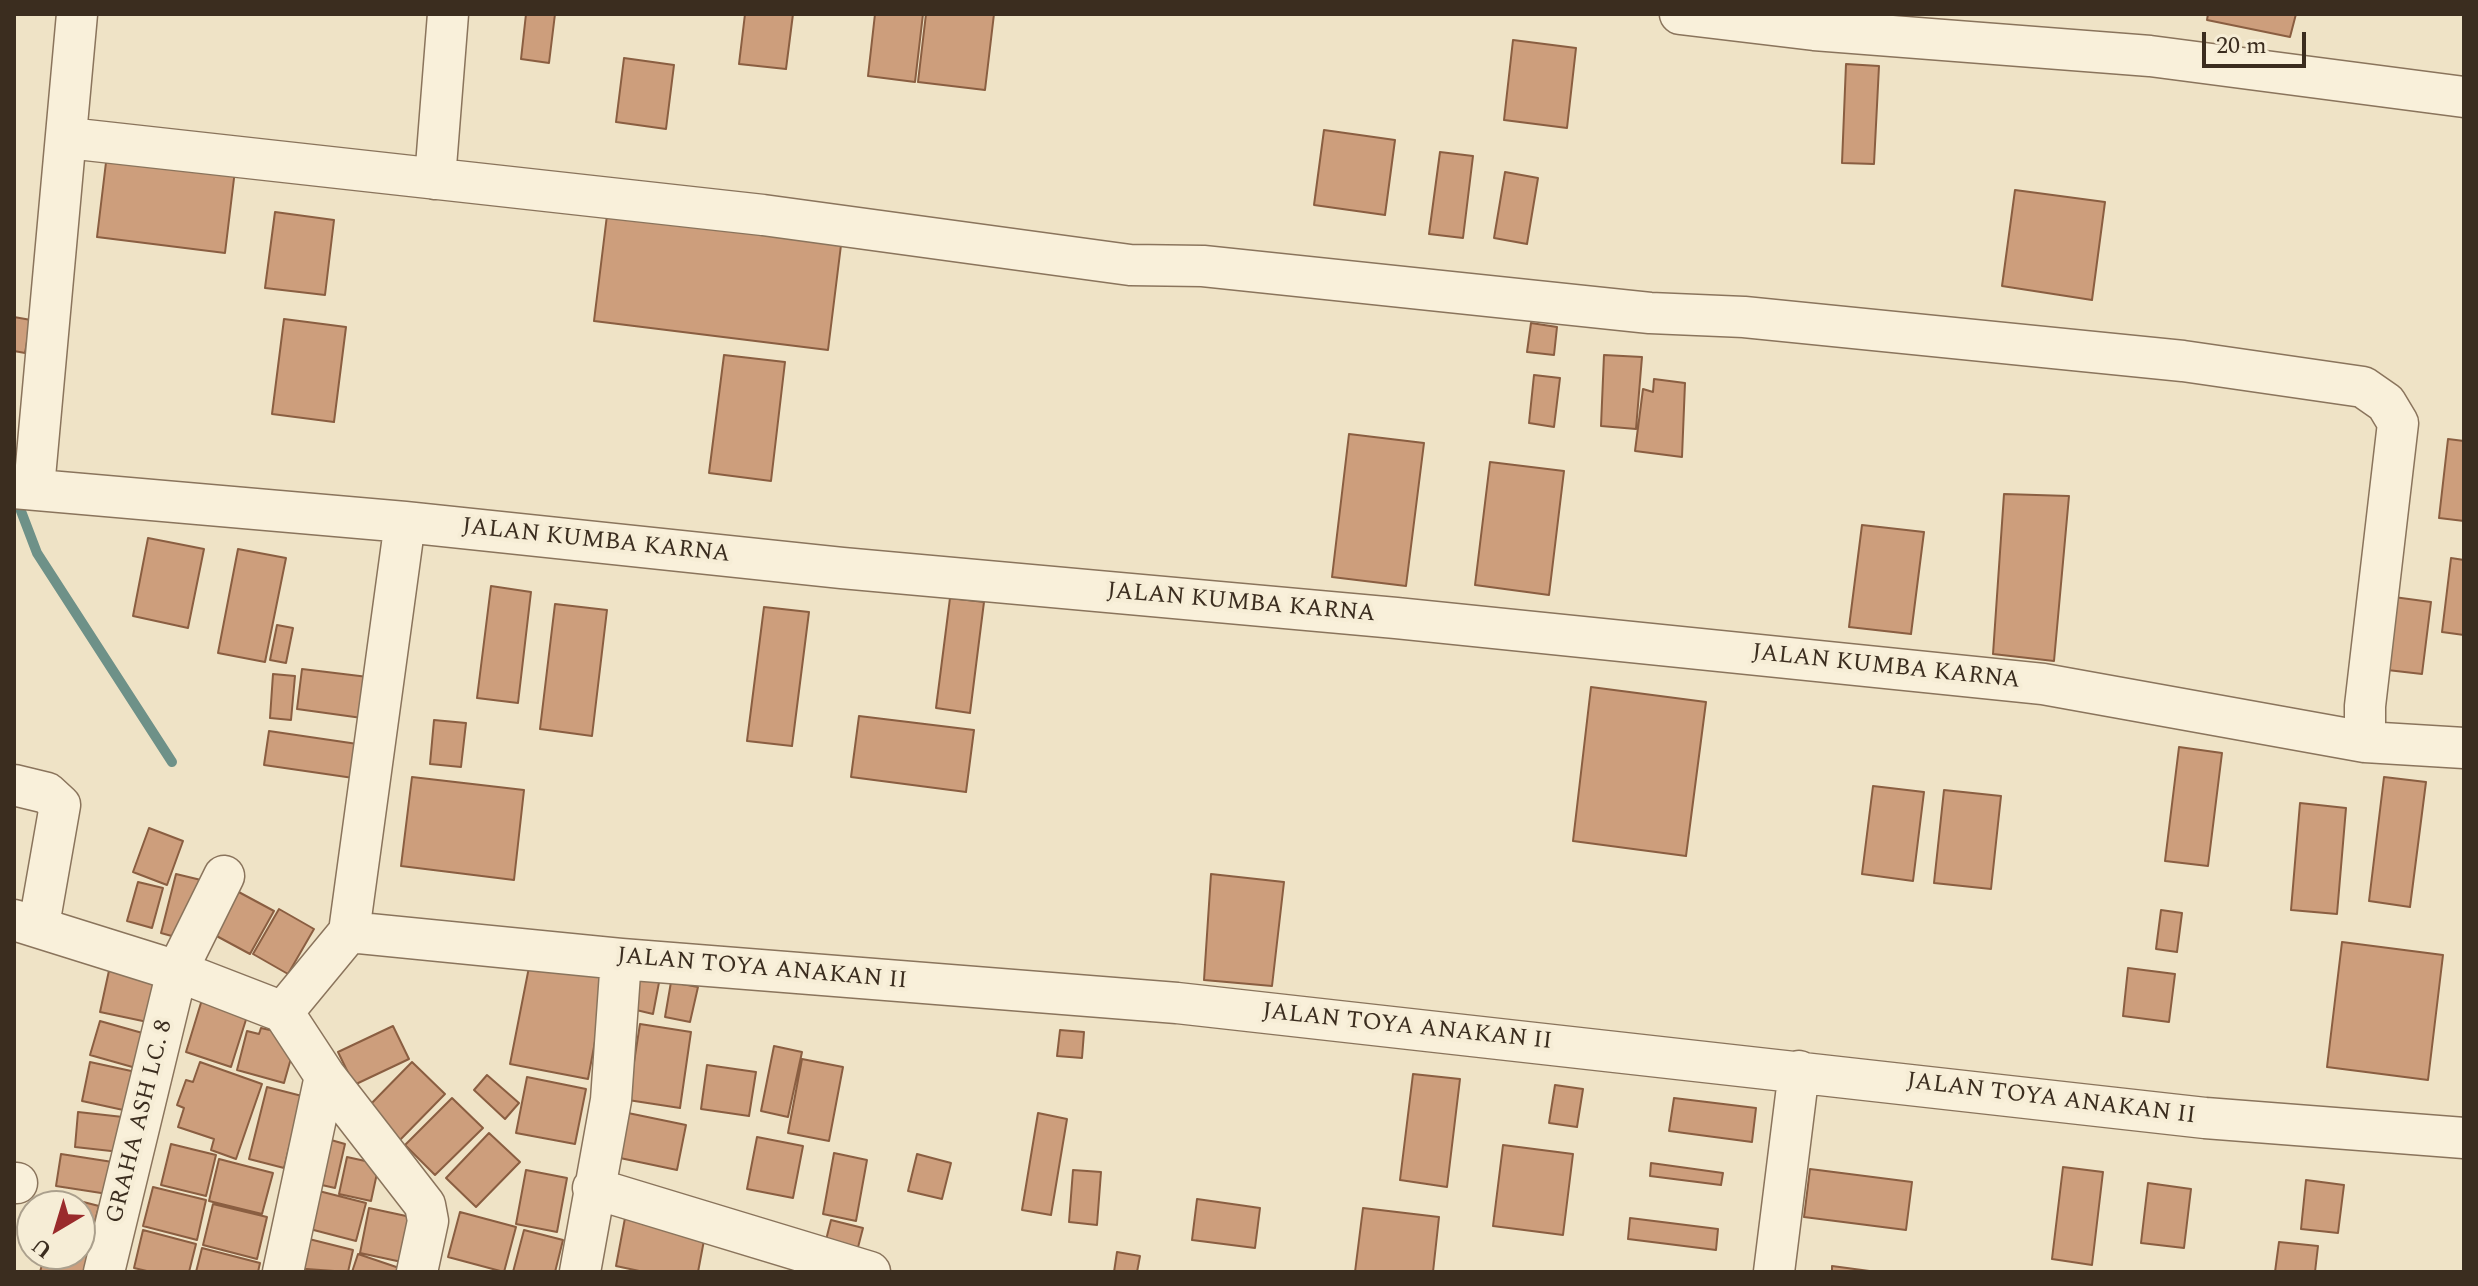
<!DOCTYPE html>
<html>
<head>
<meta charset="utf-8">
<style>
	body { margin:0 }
	#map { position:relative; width:2478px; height:1286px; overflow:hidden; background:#efe3c6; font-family:Spectral,serif }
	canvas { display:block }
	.frame { position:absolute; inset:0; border:16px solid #3b2d1f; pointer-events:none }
	.north { position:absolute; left:16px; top:1190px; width:80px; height:80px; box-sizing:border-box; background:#f6edd6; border:2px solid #aba08d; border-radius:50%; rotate:218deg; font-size:22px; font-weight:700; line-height:32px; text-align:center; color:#3b2d1f }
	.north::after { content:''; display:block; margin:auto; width:28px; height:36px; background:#9a2b2c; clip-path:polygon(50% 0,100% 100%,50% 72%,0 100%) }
	.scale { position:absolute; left:2202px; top:32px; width:104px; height:36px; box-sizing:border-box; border:4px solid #3b2d1f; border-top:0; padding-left:10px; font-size:24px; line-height:28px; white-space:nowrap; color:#3b2d1f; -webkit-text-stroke:6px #f6edd6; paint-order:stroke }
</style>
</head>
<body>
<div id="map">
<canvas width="2478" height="1286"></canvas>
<div class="frame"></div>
<div class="north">U</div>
<div class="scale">20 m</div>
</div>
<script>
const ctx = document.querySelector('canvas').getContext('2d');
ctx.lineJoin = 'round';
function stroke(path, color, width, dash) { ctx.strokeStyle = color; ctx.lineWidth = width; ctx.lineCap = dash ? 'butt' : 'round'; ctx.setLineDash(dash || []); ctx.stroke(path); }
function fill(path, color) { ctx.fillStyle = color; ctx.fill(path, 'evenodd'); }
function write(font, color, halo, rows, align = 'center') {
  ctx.font = font + ' Spectral,serif'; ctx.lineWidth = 8; ctx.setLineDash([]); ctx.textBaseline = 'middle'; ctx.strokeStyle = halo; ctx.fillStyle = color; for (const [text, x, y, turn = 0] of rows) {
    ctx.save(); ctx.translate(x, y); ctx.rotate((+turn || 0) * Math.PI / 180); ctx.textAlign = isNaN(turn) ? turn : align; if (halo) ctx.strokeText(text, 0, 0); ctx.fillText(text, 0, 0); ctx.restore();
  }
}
const stream = new Path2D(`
	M16,498L37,553L172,762`);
const building = new Path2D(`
	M526,14H555L549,63L521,59Z
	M745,14H793L786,69L739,64Z
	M875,14H923L915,82L868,76Z
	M926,14H994L985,90L918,82Z
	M2208,14H2296L2290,37L2207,20Z
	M1513,40L1576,48L1567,128L1504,120Z
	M624,58L674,65L666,129L616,122Z
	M1846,64L1879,66L1874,164L1842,163Z
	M1324,130L1395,140L1385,215L1314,205Z
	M1440,152L1473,156L1463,238L1429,234Z
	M107,154L235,170L225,253L97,237Z
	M1505,172L1538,178L1527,244L1494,238Z
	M2015,190L2105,202L2092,300L2002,286Z
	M608,207L842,237L828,350L594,321Z
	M275,212L334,220L325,295L265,288Z
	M14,317L31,320L25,353L14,351Z
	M284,319L346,327L334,422L272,414Z
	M1531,323L1557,327L1554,355L1527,352Z
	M724,355L785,362L771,481L709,473Z
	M1604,355L1642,357L1636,429L1601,426Z
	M1534,375L1560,378L1554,427L1529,423Z
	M1654,379L1685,383L1682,457L1635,451L1643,389L1653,392Z
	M1349,434L1424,443L1406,586L1332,577Z
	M2448,439L2464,441V521L2439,518Z
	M1490,462L1564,471L1549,595L1475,585Z
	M2004,494L2069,496L2054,661L1993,654Z
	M1862,525L1924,532L1911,634L1849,627Z
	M148,538L204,549L188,628L133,616Z
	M238,549L286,558L265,662L218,653Z
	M2451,558L2464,560V635L2442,632Z
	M491,586L531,592L518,703L477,698Z
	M2379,595L2431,602L2422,674L2370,668Z
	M950,598L984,602L970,713L936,708Z
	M555,604L607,610L592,736L540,729Z
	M764,607L809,612L792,746L747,741Z
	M277,625L293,628L286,663L270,660Z
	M302,669L368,677L362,718L297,709Z
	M273,674L295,676L291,720L270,718Z
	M1591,687L1706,702L1686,856L1573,841Z
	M859,716L974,730L966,792L851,777Z
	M434,720L466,723L461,767L430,764Z
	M269,731L371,746L367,780L264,765Z
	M2179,747L2222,753L2208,866L2165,861Z
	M412,777L524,790L514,880L401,866Z
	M2384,777L2426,782L2410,907L2369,901Z
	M1873,786L1924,792L1913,881L1862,874Z
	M1944,790L2001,796L1991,889L1934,883Z
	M2300,803L2346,808L2337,914L2291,910Z
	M149,828L183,841L167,885L133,872Z
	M176,874L201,880L186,940L161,933Z
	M1211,874L1284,882L1272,986L1204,980Z
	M138,882L163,888L152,928L127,921Z
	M235,890L274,911L250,954L211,933Z
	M279,909L314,929L288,974L253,954Z
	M2161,910L2182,913L2177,952L2156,949Z
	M2342,942L2443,955L2428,1080L2327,1067Z
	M530,962L607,977L588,1079L510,1064Z
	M110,966L167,978L157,1024L100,1012Z
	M640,968L661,972L653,1014L632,1009Z
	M2128,968L2175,974L2169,1022L2123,1016Z
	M671,982L698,987L690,1022L665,1017Z
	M204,993L250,1007L231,1067L186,1052Z
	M100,1021L153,1036L143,1070L90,1055Z
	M640,1024L691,1032L680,1108L628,1100Z
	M393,1026L409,1059L354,1085L338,1052Z
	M261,1028L287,1034L295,1044L284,1083L237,1070L247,1031L259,1034Z
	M1060,1030L1084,1032L1082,1058L1057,1056Z
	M774,1046L802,1052L788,1117L761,1111Z
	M802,1059L843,1067L829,1141L788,1133Z
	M90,1062L145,1074L137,1113L82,1101Z
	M200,1062L262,1084L236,1159L211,1150L214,1139L178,1127L184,1108L177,1105L186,1080L193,1082Z
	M412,1062L445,1094L398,1142L365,1110Z
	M707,1065L756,1072L749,1116L701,1109Z
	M1413,1074L1460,1079L1447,1187L1400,1180Z
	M487,1075L519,1103L505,1119L474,1090Z
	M527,1077L586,1089L575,1144L516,1133Z
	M1555,1085L1583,1089L1577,1127L1549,1123Z
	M267,1087L302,1096L284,1168L249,1159Z
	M452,1098L483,1128L435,1175L405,1145Z
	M1674,1098L1756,1108L1752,1142L1669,1131Z
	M78,1112L123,1117L120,1152L75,1147Z
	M628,1113L686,1125L677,1170L620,1158Z
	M1038,1113L1067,1119L1051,1215L1022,1210Z
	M489,1133L520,1162L476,1207L446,1178Z
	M757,1137L803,1146L793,1198L747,1189Z
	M324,1138L345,1144L335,1188L313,1183Z
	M171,1144L216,1155L206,1196L161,1185Z
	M1503,1145L1573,1154L1563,1235L1493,1226Z
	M834,1153L867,1160L856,1221L823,1214Z
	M61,1154L119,1163L114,1195L56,1186Z
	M917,1154L951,1163L942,1199L908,1191Z
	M347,1157L379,1164L371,1201L339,1194Z
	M219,1159L273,1173L262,1214L209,1201Z
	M1651,1163L1723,1173L1721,1185L1650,1176Z
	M2063,1167L2103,1172L2092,1265L2052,1259Z
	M1810,1169L1912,1182L1906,1230L1804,1217Z
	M526,1170L567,1178L557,1232L516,1224Z
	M1073,1170L1101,1172L1097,1225L1069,1222Z
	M2306,1180L2344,1185L2338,1233L2301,1229Z
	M2148,1183L2191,1189L2184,1248L2141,1243Z
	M153,1187L206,1200L197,1240L143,1226Z
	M311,1189L366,1203L356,1241L302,1227Z
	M56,1195L99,1206L90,1240L80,1237V1206H53Z
	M1197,1199L1260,1208L1255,1248L1192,1240Z
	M213,1204L267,1217L257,1259L203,1245Z
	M369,1208L420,1219L411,1264L360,1253Z
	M1363,1208L1439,1217L1433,1272H1355Z
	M460,1212L516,1227L504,1272L448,1257Z
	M625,1218L705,1235L698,1272H644L616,1266Z
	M1630,1218L1718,1229L1716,1250L1628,1239Z
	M831,1220L863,1228L856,1255L824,1248Z
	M143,1230L196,1244L189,1272H151L134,1268Z
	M524,1230L563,1240L555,1272H513Z
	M301,1237L353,1250L348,1272L293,1268Z
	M2279,1242L2318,1246L2315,1272H2275Z
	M80,1246L90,1248L84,1272H40L45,1254H80Z
	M202,1248L260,1263L258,1272H196Z
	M1117,1252L1140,1256L1137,1272H1114Z
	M358,1254L411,1272H352Z
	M1832,1266L1877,1272H1832Z`);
const minor = new Path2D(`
	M1680,14L1814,30L2150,56L2464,97
	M68,138L763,215L1130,265L1203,266L1650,313L1744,317L2183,361L2363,387L2386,403L2398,423L2365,706V742
	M435,179L448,14
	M14,488L405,522L842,568L1396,618L2043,684L2365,742L2464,748
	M34,488L77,14
	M14,785L47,793L60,805L39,925
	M14,920L177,971L283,1012L325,1076L425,1205L428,1221L417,1272
	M349,932L621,959L1177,1003L2205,1118L2464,1138
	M349,932L405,522
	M283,1012L349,932
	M14,1183H17
	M593,1188L870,1272
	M104,1272L177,971L224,876
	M283,1272L325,1076
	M580,1272L611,1100L621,959
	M1774,1272L1799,1071`);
const streetNames = [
	["JALAN KUMBA KARNA",596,542,6],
	["JALAN KUMBA KARNA",1241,604,5],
	["JALAN KUMBA KARNA",1886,668,6],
	["JALAN TOYA ANAKAN II",762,970,5],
	["JALAN TOYA ANAKAN II",1407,1028,6],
	["JALAN TOYA ANAKAN II",2051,1100,7],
	["GRAHA ASH LC. 8",141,1122,-76]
];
stroke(stream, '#6e9188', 10);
fill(building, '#cd9e7c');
stroke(building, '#8a5e41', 2);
stroke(minor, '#8a745c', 43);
stroke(minor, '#f9f0da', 40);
write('24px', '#3b2d1f', '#f6edd6', streetNames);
</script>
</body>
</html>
